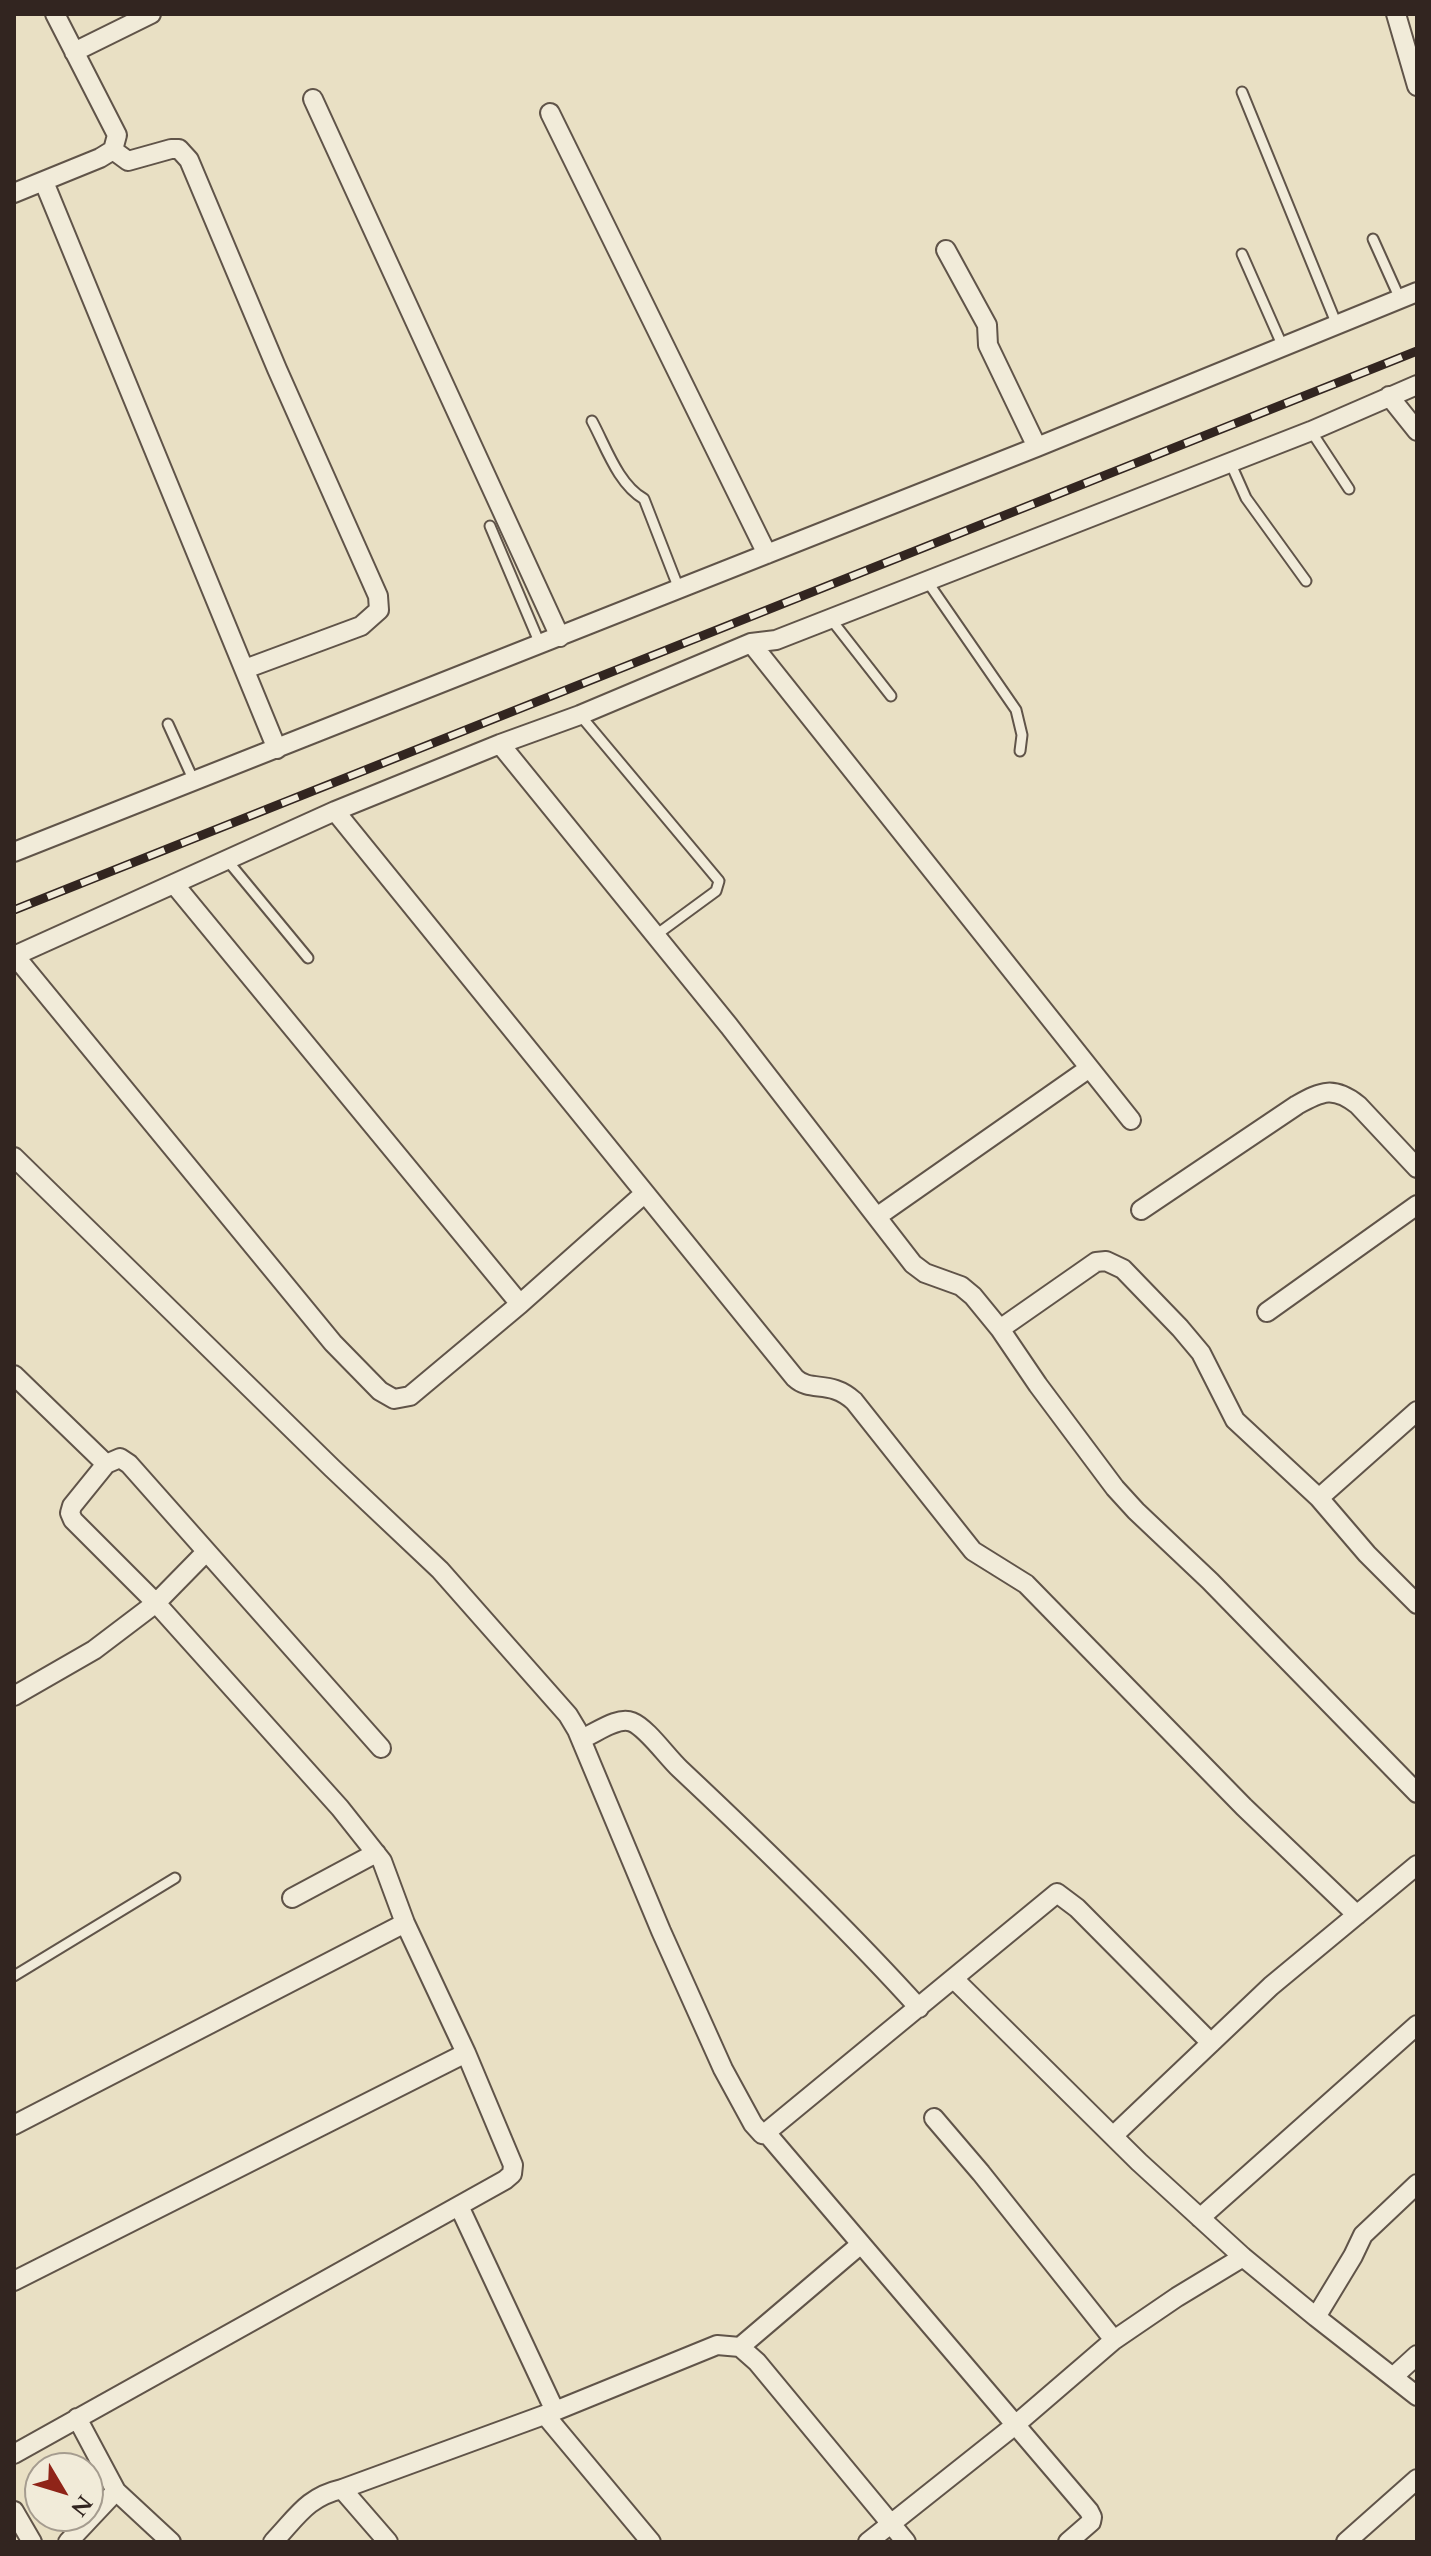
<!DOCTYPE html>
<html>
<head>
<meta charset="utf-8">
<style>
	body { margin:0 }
	#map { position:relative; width:1431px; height:2556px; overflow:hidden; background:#e9e0c4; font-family:Cardo,serif }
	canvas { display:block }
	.frame { position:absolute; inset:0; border:16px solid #322520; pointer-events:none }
	.north { position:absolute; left:24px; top:2452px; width:80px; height:80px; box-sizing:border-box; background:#f1ebd9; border:2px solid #a59c8f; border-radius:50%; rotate:128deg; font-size:22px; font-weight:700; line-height:32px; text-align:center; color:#322520 }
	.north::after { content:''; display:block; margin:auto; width:28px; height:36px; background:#8f2418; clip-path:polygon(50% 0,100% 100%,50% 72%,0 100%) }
</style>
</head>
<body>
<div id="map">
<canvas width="1431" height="2556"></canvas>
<div class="frame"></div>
<div class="north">N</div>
</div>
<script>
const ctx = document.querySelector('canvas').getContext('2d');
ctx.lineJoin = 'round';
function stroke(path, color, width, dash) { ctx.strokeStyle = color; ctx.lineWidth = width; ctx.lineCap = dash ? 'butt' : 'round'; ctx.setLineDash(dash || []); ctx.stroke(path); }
const lane = new Path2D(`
	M1242,92L1337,325
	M1373,239L1400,299
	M1242,254L1283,347
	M592,421C606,447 618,484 644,499L679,589
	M1311,431L1349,489
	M1230,462L1246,498L1306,581
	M490,526L540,644
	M927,581L1016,710L1022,735L1020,751
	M830,618L891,696
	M580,715L719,881L716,891L656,935
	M168,724L193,779
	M227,860L308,958
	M14,1976L175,1878`);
const street = new Path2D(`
	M1396,14L1417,86
	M74,52L151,14
	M313,99L560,637
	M550,113L767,554
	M113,150L128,161L171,149H179L189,160L277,369L378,596L379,610L361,626L245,669
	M44,182L277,749
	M14,193L100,158L113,150L117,135L55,14
	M946,250L987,325L988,345L1037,447
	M1389,396L1417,431
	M751,643L1131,1120
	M500,744L729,1026L913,1264L925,1273L961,1286L973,1296L1000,1329L1038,1385L1115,1488L1136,1511L1210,1581L1417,1793
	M335,811L795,1378C811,1393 830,1379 854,1401L973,1551L1026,1584L1244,1807L1357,1915
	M14,852L1037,447L1417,292
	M174,884L520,1304
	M14,956L335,811L500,744L580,715L751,643L776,640L1311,431L1417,385
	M15,956L333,1343L380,1391L394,1399L410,1396L520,1304L645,1193
	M14,1157L332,1468L440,1570L568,1715L577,1730L661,1931L723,2069L753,2124L762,2134L769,2135
	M1141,1210L1297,1105C1322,1091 1334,1086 1358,1105L1417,1168
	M878,1216L1088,1069
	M1267,1312L1417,1205
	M1000,1329L1096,1262L1106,1261L1123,1269L1180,1328L1201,1353L1235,1420L1319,1498L1367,1554L1417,1604
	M14,1375L106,1464
	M1319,1498L1417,1411
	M14,1696L94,1650L156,1603L206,1552
	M581,1739C595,1734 617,1716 632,1722C647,1728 667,1757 680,1769C762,1846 844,1925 919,2008
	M292,1898L376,1853
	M954,1979L1139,2162L1243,2257L1316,2317
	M934,2118L981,2173L1114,2340
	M14,2125L405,1923
	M1113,2136L1271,1986L1417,1865
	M1417,2184L1363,2235L1353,2256L1316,2317L1417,2396
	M459,2206L555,2411
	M1200,2218L1417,2025
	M14,2281L466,2053
	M740,2347L861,2244
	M1393,2377L1417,2355
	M545,2415L651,2542
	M77,2418L116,2491L171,2542
	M14,2454L505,2180L512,2174L513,2165L466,2053L405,1923L382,1861L340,1808L156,1603L73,1520L70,1513L72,1506L106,1464L120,1458L129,1464L381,1748
	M342,2489L388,2542
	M14,2511L32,2542
	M68,2542L116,2491
	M273,2542C297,2517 307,2497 342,2489L555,2411L717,2345L740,2347L757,2362L906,2542
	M868,2542L1014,2426L1114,2340L1177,2297L1243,2257
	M1068,2542L1091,2522L1092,2517L1089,2511L769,2136V2130L1057,1893L1077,1908L1211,2043
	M1346,2542L1417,2479`);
const rail = new Path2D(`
	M14,910L1417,351`);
stroke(lane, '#605449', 13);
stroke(street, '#605449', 22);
stroke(lane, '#f1ebd9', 9);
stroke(street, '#f1ebd9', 18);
stroke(rail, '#322520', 9);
stroke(rail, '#f1ebd9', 6, [18]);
</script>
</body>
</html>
